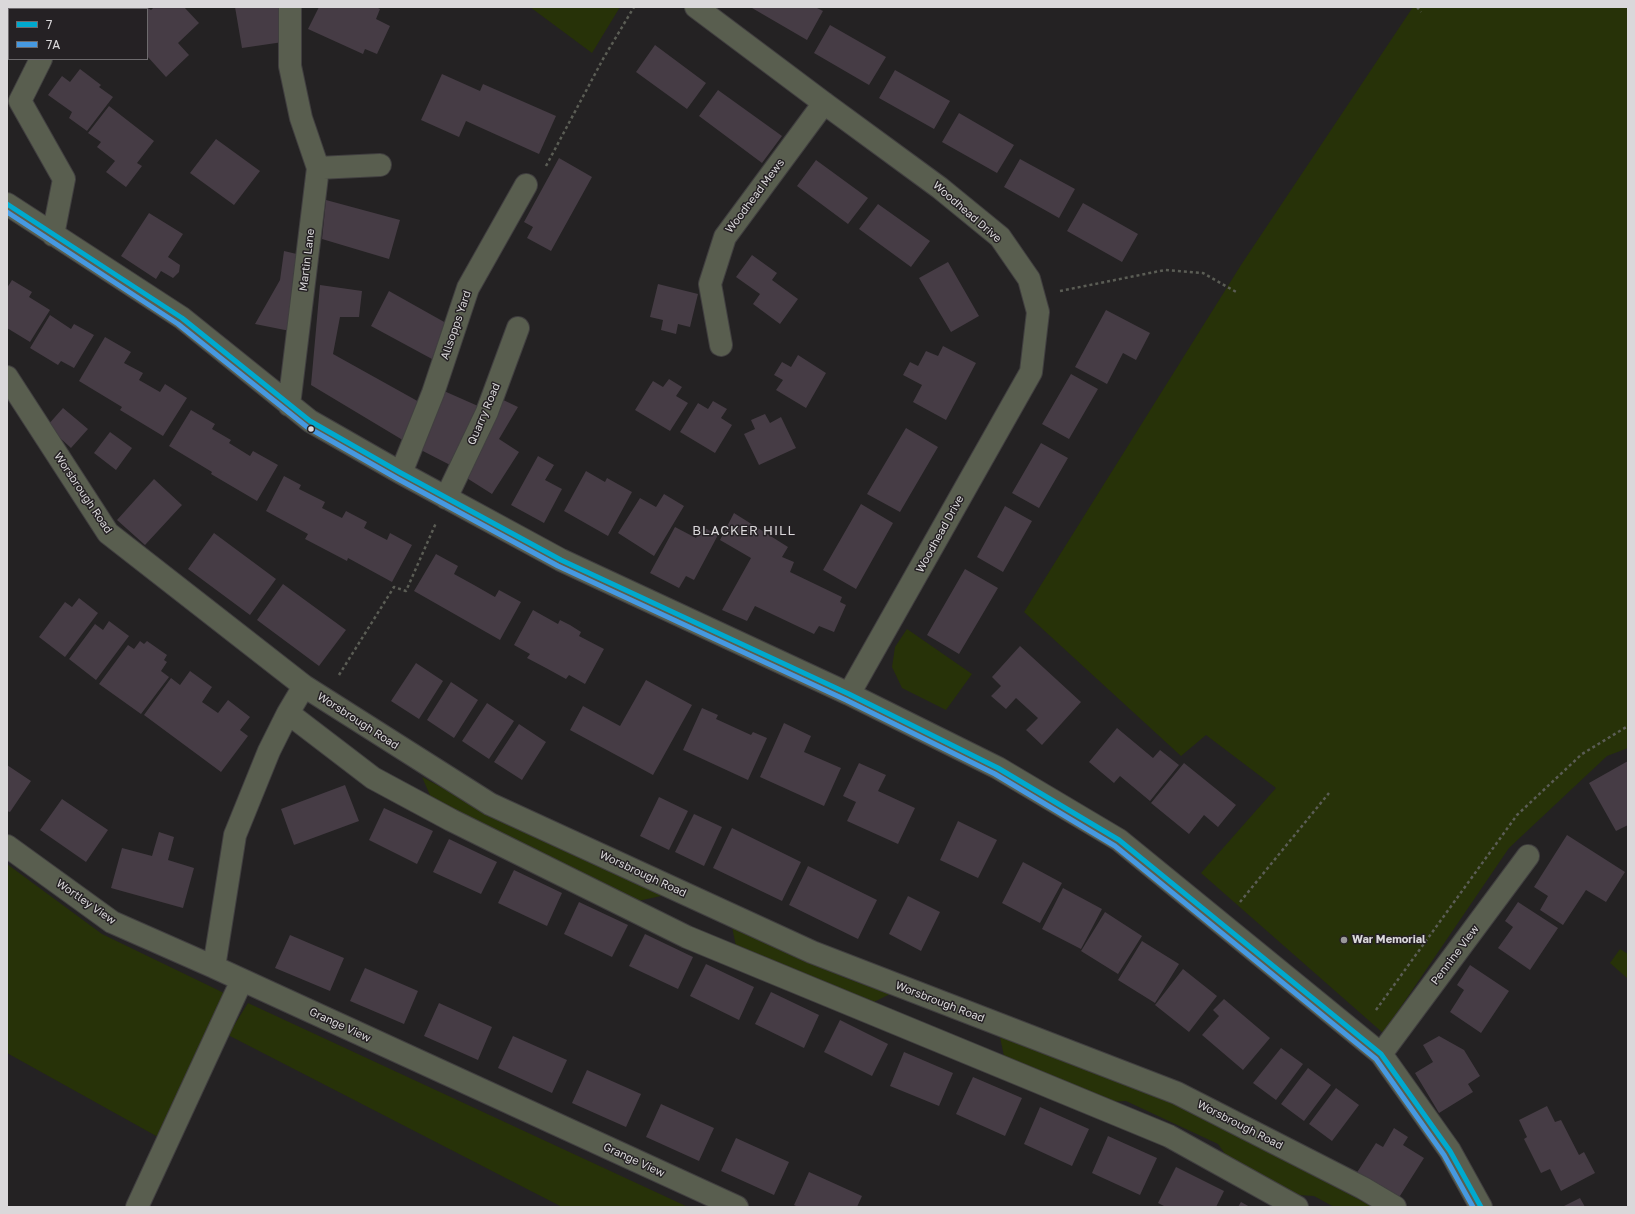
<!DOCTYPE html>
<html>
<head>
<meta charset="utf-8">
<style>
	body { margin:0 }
	#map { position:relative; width:1635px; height:1214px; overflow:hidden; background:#242223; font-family:"Golos Text",sans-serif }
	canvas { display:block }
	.frame { position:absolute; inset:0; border:8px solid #dad8da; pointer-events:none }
	.legend { position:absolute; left:8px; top:8px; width:140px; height:52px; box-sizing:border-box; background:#252124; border:1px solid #6d6a6d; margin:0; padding:5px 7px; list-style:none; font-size:12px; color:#dad8da }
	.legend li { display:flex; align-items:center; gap:8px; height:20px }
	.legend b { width:20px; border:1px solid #6d6a6d }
</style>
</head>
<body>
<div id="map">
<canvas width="1635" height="1214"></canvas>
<div class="frame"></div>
<ul class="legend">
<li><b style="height:5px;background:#00a9ce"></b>7</li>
<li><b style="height:5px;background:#4699e1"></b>7A</li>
</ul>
</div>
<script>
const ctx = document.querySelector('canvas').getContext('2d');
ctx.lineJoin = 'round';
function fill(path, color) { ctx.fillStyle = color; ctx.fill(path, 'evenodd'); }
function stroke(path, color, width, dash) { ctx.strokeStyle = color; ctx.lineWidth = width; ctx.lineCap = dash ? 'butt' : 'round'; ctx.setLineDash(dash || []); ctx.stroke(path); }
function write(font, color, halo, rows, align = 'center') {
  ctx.font = font + ' "Golos Text",sans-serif'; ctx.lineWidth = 3; ctx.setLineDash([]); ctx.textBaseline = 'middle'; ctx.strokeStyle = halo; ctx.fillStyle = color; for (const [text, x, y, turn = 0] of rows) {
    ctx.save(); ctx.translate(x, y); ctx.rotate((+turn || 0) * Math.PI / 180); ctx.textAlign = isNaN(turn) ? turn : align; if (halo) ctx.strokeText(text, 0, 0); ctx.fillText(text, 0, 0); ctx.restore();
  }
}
const green = new Path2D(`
	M530,7H620L592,53Z
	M1413,7H1628V748L1607,756L1509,848L1383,1033L1201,873L1276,788L1206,735L1181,756L1024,612L1241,265Z
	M907,629L972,674L946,710L902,688L892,667L895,647Z
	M422,777L534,836L670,894L638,901L433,802Z
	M7,864L102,934L224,993L158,1137L7,1053Z
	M731,922L843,977L890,994L866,1006L737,951Z
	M1620,949L1628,954V979L1610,963Z
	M248,1003L688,1207H562L228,1035Z
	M1000,1037L1171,1099L1373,1207H1334L1314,1196L1283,1194L1233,1165L1218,1144L1126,1101L1104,1102L1005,1061Z`);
const building = new Path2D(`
	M137,7H147L151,10L154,7H184L199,23L178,43L189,55L166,77L147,56V9H135Z
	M235,7H284L283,42L242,48Z
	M319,7H376L380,9L376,19L390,26L377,54L365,49L363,54L308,29Z
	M752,7H815L823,11L807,40L752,8Z
	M7,20L9,21V43L7,46Z
	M830,25L886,57L869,85L814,53Z
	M655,45L706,83L687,109L636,72Z
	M80,69L101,85L99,87L113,97L87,131L69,118L72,112L48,95L62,76L70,82Z
	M895,70L950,101L934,129L879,98Z
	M442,74L480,91L483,84L556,116L539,154L466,121L459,137L421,120Z
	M718,90L782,136L762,163L699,116Z
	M109,106L154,141L137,163L142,166L126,187L106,172L115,161L97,147L101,142L88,133Z
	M959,113L1014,145L997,173L942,142Z
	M216,139L260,171L234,205L190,173Z
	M559,158L592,177L551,251L527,238L533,227L524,222Z
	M1020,159L1075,189L1059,218L1004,187Z
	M816,160L868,198L848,224L797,186Z
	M326,200L400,220L389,259L322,239Z
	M1083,203L1138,234L1122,262L1067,231Z
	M878,204L930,241L911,267L859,229Z
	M149,213L183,234L168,257L180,265L179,272L173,278L161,271L156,279L121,256Z
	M284,251L301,255L290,331L255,324L280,280Z
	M752,255L777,273L772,280L798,299L780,324L753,304L760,294L736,277Z
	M948,262L979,316L951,332L919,278Z
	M12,280L32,292L29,297L50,310L30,342L7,328V288Z
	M658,284L698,294L690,327L678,324L676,334L661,330L663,320L650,317Z
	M320,285L362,291L359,317H340L333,354L421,403L406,442L311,385Z
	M389,291L446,323L432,359L371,326Z
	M1106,310L1150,333L1136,360L1123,353L1107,384L1075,367Z
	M50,315L71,329L74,324L94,335L74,368L61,361L58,365L30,348Z
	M105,337L131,352L124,363L143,373L139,380L160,392L165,384L187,398L163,436L120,410L122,407L79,381Z
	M943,346L976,363L946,420L913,402L922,385L903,375L910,362L918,366L926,351L938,356Z
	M798,355L826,373L806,408L776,390L783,380L774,375L782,362L791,367Z
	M1071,374L1098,389L1069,439L1042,424Z
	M669,379L682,387L676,396L688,403L670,431L635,410L653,381L663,387Z
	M444,391L478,406L454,467L417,448Z
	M497,397L518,407L499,439L519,452L492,494L462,475Z
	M713,401L727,409L721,418L732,425L715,453L680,432L698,403L708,409Z
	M63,408L88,429L71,448L47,426Z
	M191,410L215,424L212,429L231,440L229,443L250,456L253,451L278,465L257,501L211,474L212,472L169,446Z
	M765,414L770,423L781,417L796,448L759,465L744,434L755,429L751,420Z
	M906,428L938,447L900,512L867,494Z
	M110,432L132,448L116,470L94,453Z
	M1041,443L1068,458L1039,508L1012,493Z
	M538,456L554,465L545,480L562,489L544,523L511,505Z
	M586,471L605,482L607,478L632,492L608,536L564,511Z
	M284,476L301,485L299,489L325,502L322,508L342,518L346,511L367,522L364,528L387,540L390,533L412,545L392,582L348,558L347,561L305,539L308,534L266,511Z
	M154,479L182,505L145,545L117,520Z
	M664,494L684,506L654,556L618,533L640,498L656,507Z
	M861,504L893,523L856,589L823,570Z
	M1005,506L1032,521L1003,572L977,557Z
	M734,513L788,547L782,557L794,562L790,572L842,597L840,602L846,605L834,632L819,626L814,634L755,606L747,621L722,610L751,558L720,540Z
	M675,527L696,538L703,527L718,535L694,580L686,576L679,588L650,573Z
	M214,533L276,579L250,615L188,569Z
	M436,554L458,566L454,574L474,585L495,597L499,590L521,602L500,640L414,591Z
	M965,569L998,588L959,654L927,635Z
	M283,584L346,630L319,666L257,620Z
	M79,598L98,613L65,657L39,637L65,602L72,607Z
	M533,610L558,624L560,620L570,625L581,632L579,636L604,649L585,684L569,675L566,679L546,668L527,658L530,654L514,645Z
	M109,621L129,636L96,680L69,659L95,624L103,630Z
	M140,641L144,644L147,641L167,655L164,660L167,662L161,671L169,677L141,714L99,684L128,645L134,649Z
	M1020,646L1081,702L1042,745L1026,730L1038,718L1016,698L1006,709L991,696L1001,686L992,677Z
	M416,663L443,681L419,719L391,701Z
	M190,671L212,687L202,702L218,713L228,700L250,717L240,730L248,736L221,772L144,715L171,678L180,685Z
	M646,680L692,705L653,775L570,730L583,706L620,726Z
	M451,682L478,700L454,738L427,720Z
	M487,703L514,721L489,759L462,741Z
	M702,708L718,715L716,719L751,735L753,732L767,738L748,780L683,750Z
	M784,723L811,736L804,752L841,768L824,806L760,777Z
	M519,724L546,742L522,780L494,762Z
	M1117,728L1153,758L1160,750L1179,765L1150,801L1120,776L1114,783L1089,762Z
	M1628,761V825L1616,831L1589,783Z
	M859,763L886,775L878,791L915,808L898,844L847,821L856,802L843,796Z
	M1184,763L1236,805L1218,827L1204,815L1189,834L1151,803Z
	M7,765L31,781L10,812L7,811Z
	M345,785L359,821L294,845L281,809Z
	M659,797L688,811L669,850L640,836Z
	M62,799L108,830L86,862L40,830Z
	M384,808L433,831L417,864L369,840Z
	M694,814L722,827L704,866L675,852Z
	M958,821L997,840L978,878L940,860Z
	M732,828L801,862L782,901L713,868Z
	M159,832L174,837L168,860L194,868L183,908L111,888L122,848L152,856Z
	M1567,835L1625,872L1606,902L1586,890L1563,925L1540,910L1548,896L1534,887Z
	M449,839L497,862L481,894L433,872Z
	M1023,862L1062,883L1040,923L1002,903Z
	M808,866L877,900L858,939L789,905Z
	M514,870L562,893L547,926L498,903Z
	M1063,888L1102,909L1081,949L1042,929Z
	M908,896L940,912L921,951L889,934Z
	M579,902L628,925L612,957L564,934Z
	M1518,902L1558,928L1530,970L1498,948L1513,927L1505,921Z
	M1105,912L1142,936L1118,974L1081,951Z
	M645,934L693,957L678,989L629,966Z
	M290,935L344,958L330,991L275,968Z
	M1142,941L1179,964L1155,1003L1118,980Z
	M706,964L754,987L739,1020L690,996Z
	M1470,965L1509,991L1481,1033L1450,1012L1464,990L1457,985Z
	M365,968L418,991L404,1024L350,1001Z
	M1183,969L1217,996L1189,1032L1155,1005Z
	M771,992L819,1015L804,1048L755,1024Z
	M1224,999L1270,1038L1243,1070L1202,1035L1219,1016L1213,1010Z
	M439,1003L492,1027L478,1060L424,1036Z
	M840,1020L888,1044L872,1076L824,1052Z
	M513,1036L567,1060L552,1093L498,1068Z
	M1439,1036L1464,1050L1480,1076L1468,1084L1473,1092L1439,1113L1415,1073L1433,1062L1423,1045Z
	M1281,1048L1303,1064L1276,1100L1253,1083Z
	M904,1052L953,1073L939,1106L890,1086Z
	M1308,1068L1331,1085L1304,1121L1281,1104Z
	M587,1070L641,1094L626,1127L572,1103Z
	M973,1077L1022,1098L1005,1136L956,1114Z
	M1336,1088L1359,1105L1332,1141L1309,1124Z
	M661,1104L714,1128L699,1161L646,1137Z
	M1547,1106L1555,1122L1561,1120L1579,1155L1584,1152L1595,1173L1561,1191L1550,1169L1541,1173L1524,1139L1527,1137L1519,1120Z
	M1040,1107L1089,1129L1072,1166L1024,1144Z
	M1394,1128L1408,1137L1403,1145L1424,1158L1398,1199L1356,1174L1376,1143L1383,1147Z
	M1108,1136L1157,1158L1140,1195L1092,1173Z
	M736,1138L789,1162L774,1195L721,1171Z
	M1176,1167L1224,1191L1216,1207H1166L1158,1203Z
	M809,1172L862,1196L857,1207H798L794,1205Z
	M1580,1198L1585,1207H1562Z
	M1241,1202L1250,1207H1238Z`);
const path = new Path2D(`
	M1417,7L1421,12
	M546,166L603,59L634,7
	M1060,291L1165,270L1203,273L1238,293
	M339,675L394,587L406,591L436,523
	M1240,902L1329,793
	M1376,1010L1517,815L1582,754L1628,726`);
const minor = new Path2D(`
	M696,7L824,103L940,188L1000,237L1029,279L1038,312L1031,372L849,694
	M63,9V7
	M41,59L20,101L64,179L53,235
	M318,168L380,165
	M7,204L182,318L310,421L401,473L561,560L849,694L998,768L1119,840L1381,1054L1450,1151L1481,1207
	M721,345L710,284L725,237L824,103
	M7,377L108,533L304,686L490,804L812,952L1177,1093L1363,1188L1395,1207
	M289,405L318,168L301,118L290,66V7
	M401,473L433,393L468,288L526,185
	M446,498L487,412L518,328
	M304,686L288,713L269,751L235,835L214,967L737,1207
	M288,713L373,778L451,820L687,937L1169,1136L1297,1207
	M7,846L112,922L214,967
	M1381,1054L1528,856
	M137,1207L242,980`);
const bus1 = new Path2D(`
	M7,204L182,318L310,421L401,473L561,560L849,694L998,768L1119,840L1381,1054L1450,1151L1481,1207`);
const bus2 = new Path2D(`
	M7,212L178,324L307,427L398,479L558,566L846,700L995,774L1115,846L1376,1059L1444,1155L1473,1207`);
const markers = [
	[311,429,3.5,"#dad8da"],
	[1344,940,4,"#9a989a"]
];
const streetNames = [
	["Woodhead Mews",755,196,-53],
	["Woodhead Drive",967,212,41],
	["Martin Lane",307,260,-83],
	["Allsopps Yard",456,325,-71],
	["Quarry Road",484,414,-67],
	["Worsbrough Road",83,493,56],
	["Woodhead Drive",940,534,-61],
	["Worsbrough Road",358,721,33],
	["Worsbrough Road",643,874,25],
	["Wortley View",86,902,35],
	["Pennine View",1455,955,-53],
	["Worsbrough Road",940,1002,21],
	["Grange View",340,1025,25],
	["Worsbrough Road",1240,1125,27],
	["Grange View",634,1160,25]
];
const poiNames = [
	["War Memorial",1352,940]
];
const quarterNames = [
	["BLACKER HILL",744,531]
];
fill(green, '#273208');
fill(building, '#463c45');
stroke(minor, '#413f40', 24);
stroke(path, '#5b5d55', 2.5, [3, 3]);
stroke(minor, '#595e4f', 22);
stroke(bus1, '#00a9ce', 5);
stroke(bus2, '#4699e1', 5);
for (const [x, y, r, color] of markers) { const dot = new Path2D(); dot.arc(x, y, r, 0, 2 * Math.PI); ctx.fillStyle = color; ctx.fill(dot); stroke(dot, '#252124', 1.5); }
write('11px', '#dad8da', '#252124', streetNames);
write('bold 11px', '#dad8da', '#252124', poiNames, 'left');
ctx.letterSpacing = '1px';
write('13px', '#dad8da', '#252124', quarterNames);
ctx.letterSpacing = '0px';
</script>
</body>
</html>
